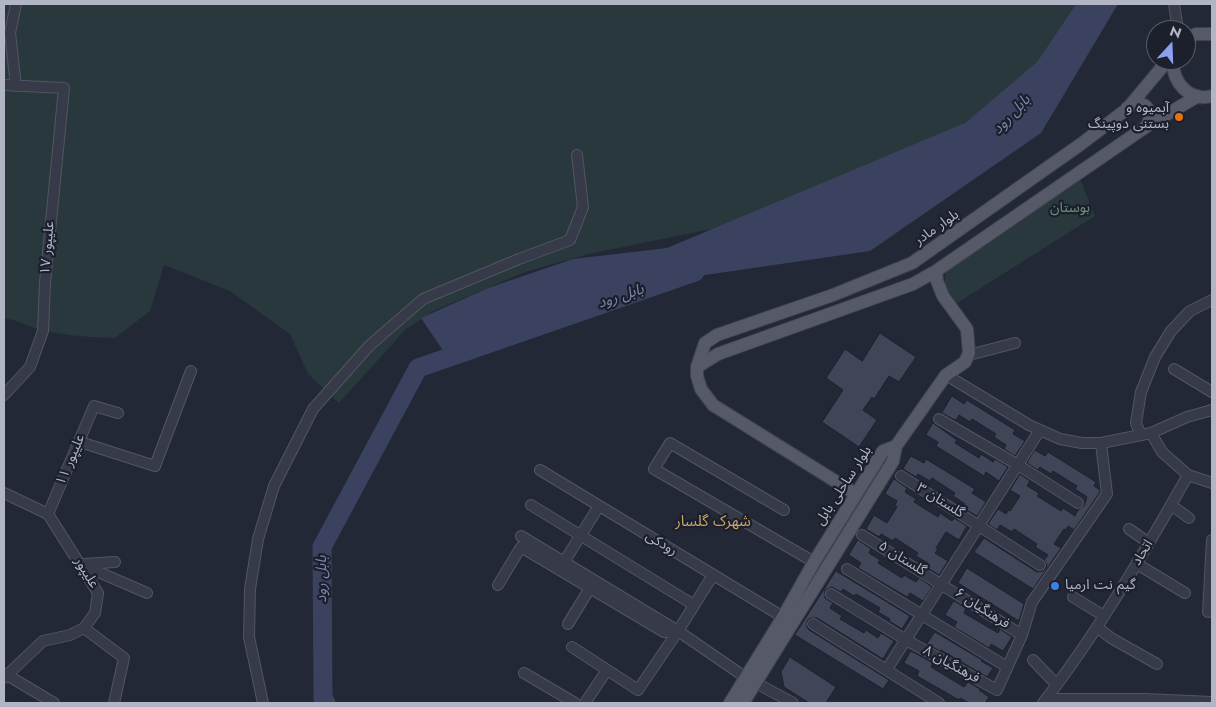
<!DOCTYPE html>
<html>
<head>
<meta charset="utf-8">
<style>
	body { margin:0 }
	#map { position:relative; width:1216px; height:707px; overflow:hidden; background:#232837; font-family:Jost,sans-serif }
	canvas { display:block }
	.frame { position:absolute; inset:0; border:5px solid #b2b5c4; pointer-events:none }
	.north { position:absolute; left:1146px; top:20px; width:50px; height:50px; box-sizing:border-box; background:#1c1f2c; border:1px solid #585b69; border-radius:50%; rotate:20deg; font-size:14px; font-weight:700; line-height:20px; text-align:center; color:#b2b5c4 }
	.north::after { content:''; display:block; margin:auto; width:18px; height:22px; background:#8d9fed; clip-path:polygon(50% 0,100% 100%,50% 72%,0 100%) }
</style>
</head>
<body>
<div id="map">
<canvas width="1216" height="707"></canvas>
<div class="frame"></div>
<div class="north">N</div>
</div>
<script>
const ctx = document.querySelector('canvas').getContext('2d');
ctx.lineJoin = 'round';
function fill(path, color) { ctx.fillStyle = color; ctx.fill(path, 'evenodd'); }
function stroke(path, color, width, dash) { ctx.strokeStyle = color; ctx.lineWidth = width; ctx.lineCap = dash ? 'butt' : 'round'; ctx.setLineDash(dash || []); ctx.stroke(path); }
function write(font, color, halo, rows, align = 'center') {
  ctx.font = font + ' Jost,"Noto Sans Arabic",sans-serif'; ctx.lineWidth = 4.5; ctx.setLineDash([]); ctx.textBaseline = 'middle'; ctx.strokeStyle = halo; ctx.fillStyle = color; for (const [text, x, y, turn = 0] of rows) {
    ctx.save(); ctx.translate(x, y); ctx.rotate((+turn || 0) * Math.PI / 180); ctx.textAlign = isNaN(turn) ? turn : align; if (halo) ctx.strokeText(text, 0, 0); ctx.fillText(text, 0, 0); ctx.restore();
  }
}
const green = new Path2D(`
	M4,4H1076L1037,62L988,105L918,159L751,221L588,254L525,272L433,311L405,330L339,403L308,374L290,334L230,291L164,265L150,311L115,338C92,337 68,336 45,331C31,328 18,320 4,318Z
	M1080,179L1095,216L957,303L944,285L946,272Z`);
const water = new Path2D(`
	M1076,4H1118L1041,133L870,251L671,280L448,358L421,318L488,288L573,259L667,248L965,123L1037,62Z`);
const river = new Path2D(`
	M326,703L323,698L322,547L418,368L695,272`);
const building = new Path2D(`
	M880,333L916,357L899,382L889,376L874,399L872,397L863,410L877,420L859,447L822,422L843,390L826,378L845,349L862,361Z
	M952,396L964,404L967,400L1015,430L1013,434L1025,441L1015,456L1004,449L1006,445L994,437L996,434L972,419L970,422L959,415L956,420L953,419L942,413Z
	M933,423L957,440L955,443L979,458L981,454L993,462L995,459L1008,467L999,481L986,472L984,476L936,446L938,442L926,435Z
	M1035,450L1045,456L1048,452L1096,482L1094,486L1100,490V492L1074,530L1068,526L1066,530L1064,529L1054,544L1061,548L1033,589L974,552L984,538L1037,572L1043,571L1046,568L1047,565L1044,560L1048,555L1035,547L1037,544L1014,529L1012,532L1000,525L997,530L988,524L998,509L1006,514L1008,510L1010,511L1020,496L1010,490L1020,474L1030,481L1027,486L1039,493L1037,496L1061,511L1063,508L1075,516L1078,510L1084,506L1087,497L1075,489L1077,486L1053,471L1051,474L1040,467L1038,470L1027,463Z
	M911,456L924,463L926,459L975,489L972,493L986,502L977,516L963,508L965,504L953,496L955,493L932,478L930,481L918,474L916,477L903,469Z
	M894,479L907,488L905,492L916,499L914,502L938,517L940,513L952,521L954,518L967,526L959,540L946,532L936,548L938,549L935,553L948,561L939,575L926,567L928,563L916,556L918,553L895,538L893,541L881,534L879,537L866,529L874,515L887,523L897,507L895,505L897,501L885,494Z
	M858,540L871,549L869,553L880,560L878,563L902,578L904,575L916,582L919,578L932,587L923,601L910,593L907,597L858,568L861,563L849,555Z
	M967,568L1024,604L1019,621L958,583Z
	M836,571L910,616L902,629L889,621L890,619L878,612L880,608L856,594L854,596L843,589L841,592L832,587L825,590V598L833,603L830,608L842,616L840,619L864,633L866,630L878,638L881,633L894,641L883,659L817,618H810L807,621V627L809,630L889,680L883,689L795,635Z
	M954,601L966,608L964,613L998,633L1000,629L1012,637L1003,651L991,644L989,648L954,627L957,622L945,615Z
	M935,632L982,660L981,661L993,668L987,677L941,650L940,651L927,644Z
	M911,651L933,663L931,667L964,687L968,682L980,689L979,690L989,697L985,703H969L960,698L959,700L917,676L919,671L904,663Z
	M790,657L836,687L826,703H809L784,687L781,672Z`);
const minor = new Path2D(`
	M16,4L10,33L16,86
	M1174,4L1178,30
	M4,85L64,88L45,283L43,331L30,367L4,395
	M969,355L1015,343
	M1174,369L1212,392
	M946,375L1029,425L1060,439L1082,443H1101L1151,433L1187,417L1212,410
	M939,419L1018,465L1078,503
	M1151,433L1162,452L1188,475L1212,483
	M1141,435L1136,423L1141,392L1155,357L1171,331L1190,311L1212,300
	M80,442L155,466L191,371
	M540,470L783,617
	M901,476L1040,565
	M4,493L48,514
	M531,505L694,605
	M1171,505L1189,518
	M784,510L670,443L654,469L814,562
	M48,514L94,406L118,413
	M1129,529L1149,543
	M862,535L1022,635
	M521,536L678,631L745,677L793,703
	M564,562L599,506
	M80,564L147,593
	M84,564L115,562
	M1137,564L1185,593
	M847,569L1007,667
	M498,585L521,547L664,632L678,631
	M831,594L906,640L997,690L1022,635L1032,602L1107,494L1101,443
	M1073,597L1104,616
	M1208,612L1212,540
	M568,624L590,588
	M813,624L939,703
	M1097,627L1111,638L1157,664
	M84,628L124,658L114,703
	M572,647L638,690L678,631L713,575
	M1033,660L1057,685
	M887,669L1040,430
	M524,673L575,703
	M7,675L54,703
	M4,678L43,641L70,635L84,628L95,613L98,593L48,514
	M1046,699H1144L1212,702
	M263,703L249,637L250,589L258,539L274,486L313,409L369,346L423,299L519,259L570,240L583,207L577,155
	M585,703L607,670
	M1043,703C1098,632 1144,553 1188,475`);
const major = new Path2D(`
	M1186,39L1196,34H1212
	M1173,60C1172,82 1189,102 1212,96
	M1127,108C1143,97 1155,109 1147,126
	M697,367L718,354L913,284L936,271L1147,126L1198,96
	M856,494L713,405L701,389L697,376V367L705,343L717,335L833,295L912,263L1081,144L1127,109L1168,60
	M730,703L783,617L814,562L883,451L896,446
	M743,703L893,461L896,446L946,375L965,362L969,353L967,329L943,296L937,281L936,271`);
const markers = [
	[1179,117,5,"#e8710a"],
	[1055,586,5,"#3f7fe0"]
];
const poiNames = [
	["آبمیوه و",1169,109],
	["بستنی دوپینگ",1169,125],
	["گیم نت ارمیا",1065,586,"left"]
];
const parkNames = [
	["بوستان",1070,209]
];
const streetNames = [
	["بلوار مادر",937,228,-35],
	["علیپور ۱۷",48,248,-85],
	["علیپور ۱۱",71,460,-67],
	["بلوار ساحلی بابل",844,486,-57],
	["گلستان ۳",940,501,32],
	["رودکی",661,544,31],
	["اتحاد",1143,553,-58],
	["گلستان ۵",902,559,32],
	["علیپور",86,573,58],
	["فرهنگیان ۶",982,609,33],
	["فرهنگیان ۸",951,665,29]
];
const waterNames = [
	["بابل رود",1012,115,-47],
	["بابل رود",621,297,-19],
	["بابل رود",322,579,-90]
];
const neighbourhoodNames = [
	["شهرک گلسار",713,522]
];
fill(green, '#29383c');
fill(water, '#3a425f');
stroke(river, '#3a425f', 19);
fill(building, '#404557');
stroke(building, '#1e212e', 1);
stroke(minor, '#525562', 12);
stroke(major, '#404351', 14);
stroke(minor, '#373a48', 10);
stroke(major, '#555968', 12);
for (const [x, y, r, color] of markers) { const dot = new Path2D(); dot.arc(x, y, r, 0, 2 * Math.PI); ctx.fillStyle = color; ctx.fill(dot); stroke(dot, '#1c1f2c', 2); }
write('14px', '#b2b5c4', '#1c1f2c', poiNames, 'right');
write('14px', '#6b927c', '#1c1f2c', parkNames);
write('14px', '#b2b5c4', '#1c1f2c', streetNames);
write('italic 15px', '#7c86aa', '#1c1f2c', waterNames);
write('15px', '#c9a668', '#1c1f2c', neighbourhoodNames);
</script>
</body>
</html>
